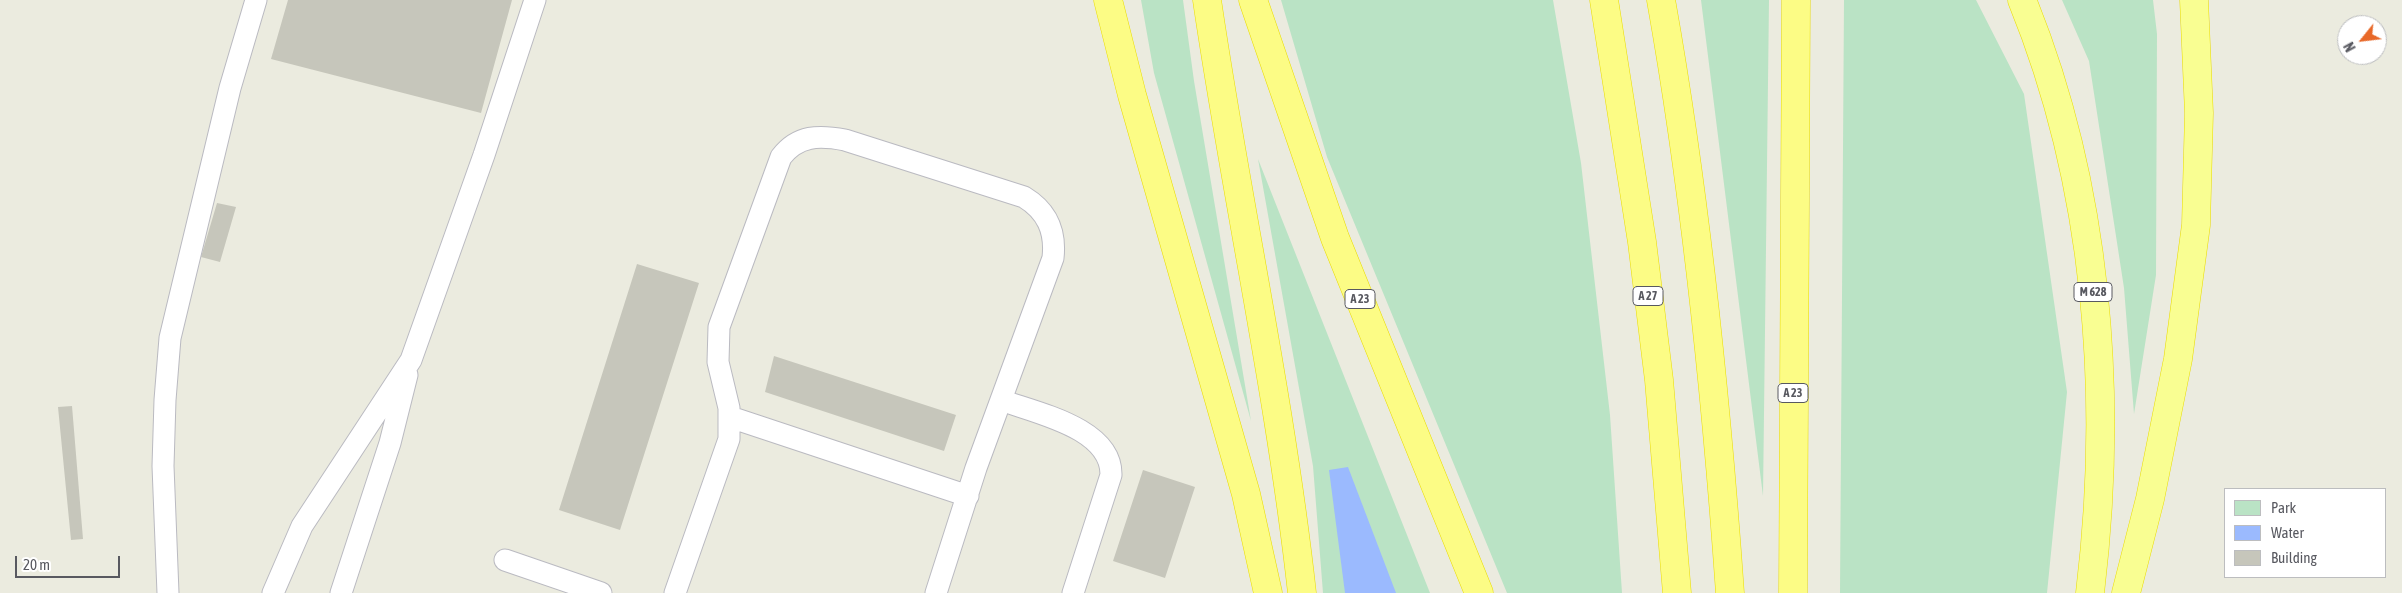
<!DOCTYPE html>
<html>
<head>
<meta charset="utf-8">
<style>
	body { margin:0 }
	#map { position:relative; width:2402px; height:593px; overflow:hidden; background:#ebebdf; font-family:"Asap Condensed",sans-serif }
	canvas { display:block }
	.legend { position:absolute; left:2224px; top:488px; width:162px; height:90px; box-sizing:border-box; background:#fff; border:1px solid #bcbdbf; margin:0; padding:6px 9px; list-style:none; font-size:15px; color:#585960 }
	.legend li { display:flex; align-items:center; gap:10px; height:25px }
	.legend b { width:25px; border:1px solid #bcbdbf }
	.north { position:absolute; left:2337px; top:15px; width:50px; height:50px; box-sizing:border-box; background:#fff; border:1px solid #bcbdbf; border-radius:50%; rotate:241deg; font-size:14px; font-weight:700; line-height:20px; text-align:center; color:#585960 }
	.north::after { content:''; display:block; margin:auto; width:18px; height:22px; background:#e86828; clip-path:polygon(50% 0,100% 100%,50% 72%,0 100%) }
	.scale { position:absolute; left:15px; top:556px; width:105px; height:22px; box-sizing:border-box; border:2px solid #585960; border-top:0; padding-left:6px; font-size:15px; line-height:18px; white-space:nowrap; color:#585960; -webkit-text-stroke:4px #fff; paint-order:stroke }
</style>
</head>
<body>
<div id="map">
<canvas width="2402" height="593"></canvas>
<ul class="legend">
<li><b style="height:14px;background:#bae3c5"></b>Park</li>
<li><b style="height:14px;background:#9bbafe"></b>Water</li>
<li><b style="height:14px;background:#c6c6bb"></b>Building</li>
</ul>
<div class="north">N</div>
<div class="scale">20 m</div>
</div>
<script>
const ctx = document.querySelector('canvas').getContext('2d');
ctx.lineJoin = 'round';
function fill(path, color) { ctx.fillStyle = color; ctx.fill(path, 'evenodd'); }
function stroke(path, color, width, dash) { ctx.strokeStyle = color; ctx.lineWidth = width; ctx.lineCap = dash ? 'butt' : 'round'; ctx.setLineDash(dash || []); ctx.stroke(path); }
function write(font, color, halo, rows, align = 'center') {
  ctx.font = font + ' "Asap Condensed",sans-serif'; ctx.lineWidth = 4; ctx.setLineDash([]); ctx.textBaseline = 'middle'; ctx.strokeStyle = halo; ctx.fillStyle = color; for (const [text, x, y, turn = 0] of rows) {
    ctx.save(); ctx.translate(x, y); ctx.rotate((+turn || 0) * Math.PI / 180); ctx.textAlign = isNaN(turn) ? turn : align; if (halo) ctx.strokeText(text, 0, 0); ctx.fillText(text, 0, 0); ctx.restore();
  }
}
const green = new Path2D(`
	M1141,0H1183L1194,81L1251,421L1154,73Z
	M1281,0H1553L1581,163L1610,415L1622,593H1507L1327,157Z
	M1701,0H1769L1763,496Z
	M1844,0H1976L2024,94L2067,392L2047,593H1840Z
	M2062,0H2153L2157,34L2156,275L2134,414L2124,288L2089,61Z
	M1258,159L1430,593H1323L1313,466Z`);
const water = new Path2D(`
	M1348,467L1396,593H1345L1329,470Z`);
const building = new Path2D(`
	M288,0H512L481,113L271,59Z
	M217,203L236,207L220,262L201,257Z
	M637,264L699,283L620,530L559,510Z
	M774,356L956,415L944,451L765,392Z
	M72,406L83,539L71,540L58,407Z
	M1143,470L1195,487L1165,578L1113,561Z`);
const service = new Path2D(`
	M1001,400C1036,413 1112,428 1111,475L1073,593
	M730,417L968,496
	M505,560L601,593
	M168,593L163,466L165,400L170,338L230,88L256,0
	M273,593L302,526L411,360L484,155L535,0
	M341,593L390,443L407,375
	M675,593L729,439V408L718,362L719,327L781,157C798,135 819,135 845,140L1024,197C1047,211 1056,231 1053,258L976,468L936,593`);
const trunk = new Path2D(`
	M2022,0C2098,186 2114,395 2090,593
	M2126,593L2150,499L2178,359L2196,225L2199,113L2194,0`);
const motorway = new Path2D(`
	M1108,0L1132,95L1246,494L1268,593
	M1207,0C1236,198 1280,394 1302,593
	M1253,0L1335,238L1479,593
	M1604,0L1642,242L1659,380L1677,593
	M1661,0C1696,196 1716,394 1730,593
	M1793,593L1796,0`);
const shields = [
	[2093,292,38],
	[1648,296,30],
	[1360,299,30],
	[1793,393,30]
];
const shieldNames = [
	["M 628",2093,292],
	["A 27",1648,296],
	["A 23",1360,299],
	["A 23",1793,393]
];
fill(green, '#bae3c5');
fill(water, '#9bbafe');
fill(building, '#c6c6bb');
stroke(service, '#babac1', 23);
stroke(trunk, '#e9db01', 29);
stroke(motorway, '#e9db01', 29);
stroke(service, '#fff', 21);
stroke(trunk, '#f9fe92', 28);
stroke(motorway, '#fcfc85', 28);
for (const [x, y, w] of shields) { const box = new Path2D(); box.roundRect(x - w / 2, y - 9.5, w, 19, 4); ctx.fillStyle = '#fff'; ctx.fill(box); stroke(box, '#585960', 1); }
write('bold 12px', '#585960', null, shieldNames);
</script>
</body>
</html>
